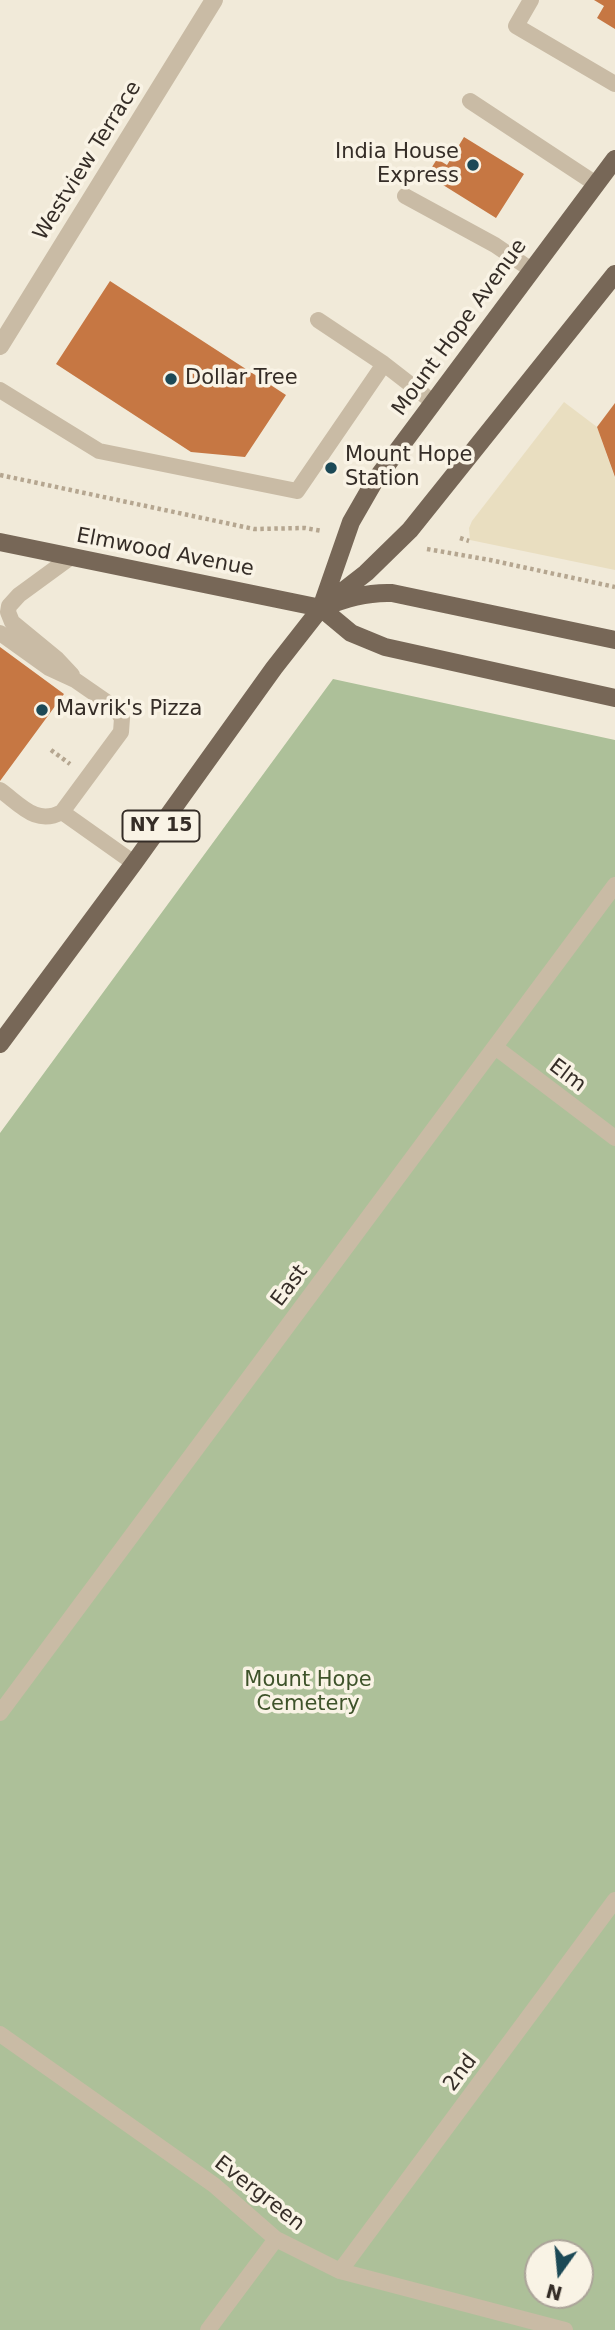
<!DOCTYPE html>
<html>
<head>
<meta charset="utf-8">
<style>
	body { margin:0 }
	#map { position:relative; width:615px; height:2330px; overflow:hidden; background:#f1ead9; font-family:"DejaVu Sans",sans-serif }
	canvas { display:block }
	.north { position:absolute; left:524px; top:2239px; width:70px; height:70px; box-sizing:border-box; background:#f9f3e5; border:2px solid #aba499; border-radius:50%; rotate:195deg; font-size:19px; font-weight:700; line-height:28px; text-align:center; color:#352d27 }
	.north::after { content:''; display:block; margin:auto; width:24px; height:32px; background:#1c4956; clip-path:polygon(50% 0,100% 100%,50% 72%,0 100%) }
</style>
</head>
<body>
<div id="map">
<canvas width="615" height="2330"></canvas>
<div class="north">N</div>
</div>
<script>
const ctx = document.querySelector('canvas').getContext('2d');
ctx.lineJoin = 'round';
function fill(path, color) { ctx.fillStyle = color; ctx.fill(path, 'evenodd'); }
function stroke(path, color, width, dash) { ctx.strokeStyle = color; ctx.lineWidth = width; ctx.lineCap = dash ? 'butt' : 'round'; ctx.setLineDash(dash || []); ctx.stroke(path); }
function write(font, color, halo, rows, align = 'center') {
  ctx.font = font + ' "DejaVu Sans",sans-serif'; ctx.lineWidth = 7; ctx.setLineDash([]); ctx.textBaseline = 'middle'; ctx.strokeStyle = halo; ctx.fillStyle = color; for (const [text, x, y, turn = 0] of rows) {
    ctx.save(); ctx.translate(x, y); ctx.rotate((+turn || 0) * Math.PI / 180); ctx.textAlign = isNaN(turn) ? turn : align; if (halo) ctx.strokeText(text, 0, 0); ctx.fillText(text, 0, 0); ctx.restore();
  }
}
const green = new Path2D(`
	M333,679L615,740V2330H0V1133ZM538,2253H580V2295H538Z`);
const plaza = new Path2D(`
	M564,402L597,427L615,478V570L470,540L469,528L472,521Z`);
const building = new Path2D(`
	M594,0H615V29L597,18L604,6Z
	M464,137L524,174L496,218L427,175L437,159L447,165Z
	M110,281L286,395L245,457L191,452L56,364Z
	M615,403V477L597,427Z
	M0,647L64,694L0,781Z`);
const path = new Path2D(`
	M0,475L254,529L305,528L322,531
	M460,538L469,541
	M427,549L490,560L615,587
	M51,750L70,764`);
const lane = new Path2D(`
	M531,0L516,26L615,84
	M470,101L596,184
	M405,196L495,245L530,269
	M384,364L433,402
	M0,390L99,451L297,491L384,364L318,320
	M71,557L19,595L9,606L8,612L12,622L57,659L72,675
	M0,633L49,668L75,680L114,707L122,718L121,732L62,812L134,863
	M0,790C21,805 36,826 62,812
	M495,1047L615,1138
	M0,1713L615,885
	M0,2034L214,2185L276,2239L340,2271L565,2330
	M340,2271L615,1900
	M208,2330L276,2239`);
const street = new Path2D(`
	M0,346L214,0`);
const primary = new Path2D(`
	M0,542L321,608C345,599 366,592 392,593L615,640
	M321,608L351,522L374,482L615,159
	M321,608L351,633L385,647L615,698
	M0,1044L134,863L274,668L321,608L366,573L410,530L615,274`);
const markers = [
	[473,165,7,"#1c4956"],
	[171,379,7,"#1c4956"],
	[331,468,7,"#1c4956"],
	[42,710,7,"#1c4956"]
];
const shields = [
	[161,826,77]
];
const shieldNames = [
	["NY 15",161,826]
];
const poiNames = [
	["India House",459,153,"right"],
	["Express",459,177,"right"],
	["Dollar Tree",185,379],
	["Mount Hope",345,456],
	["Station",345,480],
	["Mavrik's Pizza",56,710]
];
const streetNames = [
	["Westview Terrace",88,161,-58],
	["Mount Hope Avenue",460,328,-54],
	["Elmwood Avenue",165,553,11],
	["Elm",567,1076,37],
	["East",290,1286,-53],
	["2nd",461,2073,-53],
	["Evergreen",259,2194,38]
];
const parkNames = [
	["Mount Hope",308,1681],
	["Cemetery",308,1705]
];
fill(green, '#adc099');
fill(plaza, '#e9dec0');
fill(building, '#c67743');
stroke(path, '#b5a690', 4.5, [3.5, 3.5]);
stroke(lane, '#c9bba5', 16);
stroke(street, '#c9bba5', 18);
stroke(primary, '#776757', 18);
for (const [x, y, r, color] of markers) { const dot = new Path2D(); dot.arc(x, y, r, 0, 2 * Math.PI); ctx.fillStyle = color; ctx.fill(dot); stroke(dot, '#f9f3e5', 2.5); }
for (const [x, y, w] of shields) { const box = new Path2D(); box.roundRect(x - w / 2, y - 15.5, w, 31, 5); ctx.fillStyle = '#f9f3e5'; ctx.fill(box); stroke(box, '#352d27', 2); }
write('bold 19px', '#352d27', null, shieldNames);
write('21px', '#352d27', '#f9f3e5', poiNames, 'left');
write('21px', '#352d27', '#f9f3e5', streetNames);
write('21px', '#3e532a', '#f9f3e5', parkNames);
</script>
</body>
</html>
